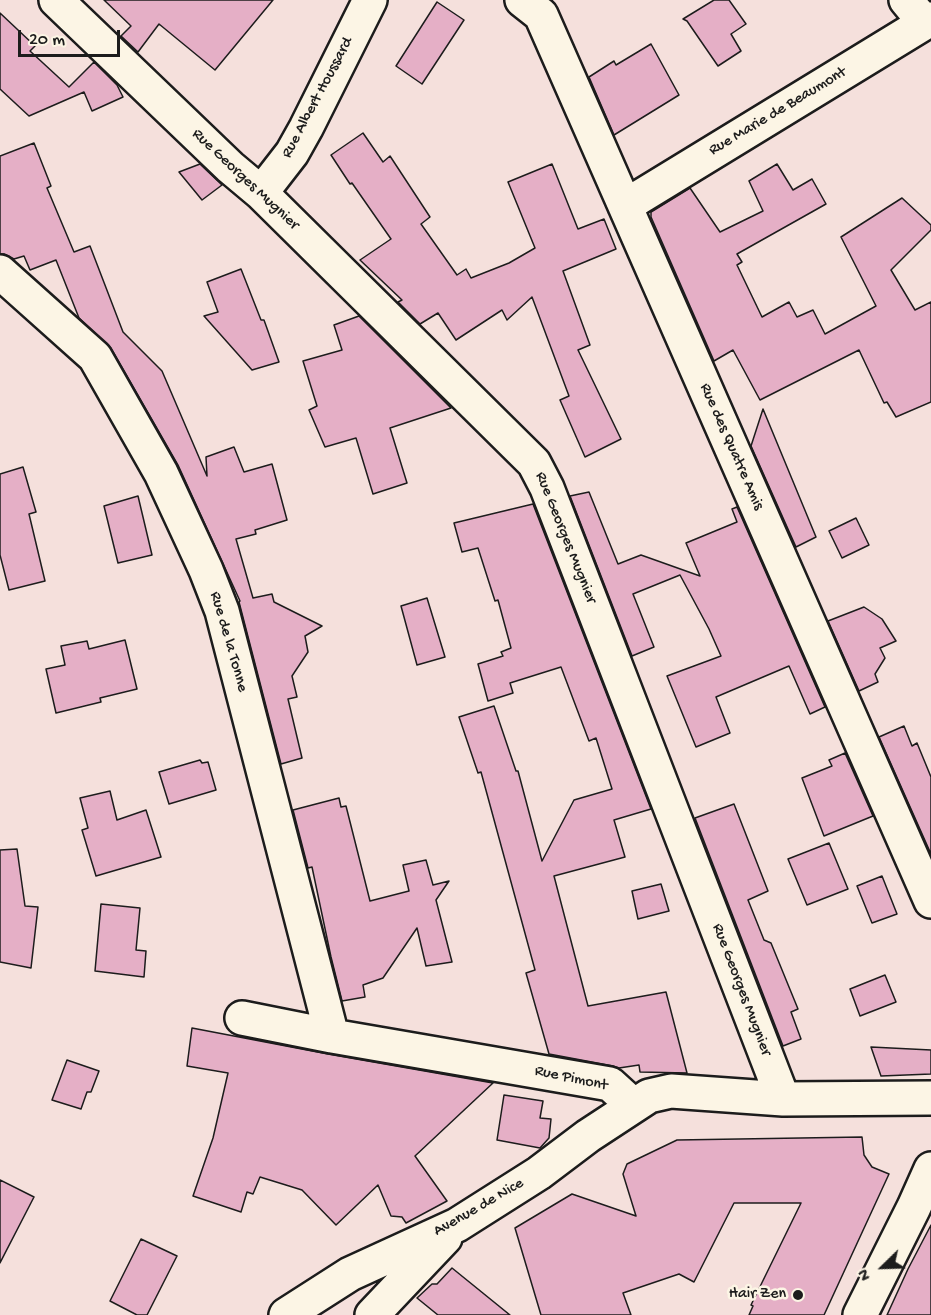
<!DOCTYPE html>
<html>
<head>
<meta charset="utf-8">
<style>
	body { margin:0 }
	#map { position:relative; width:931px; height:1315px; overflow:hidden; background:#f5e0dc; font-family:"Gochi Hand",sans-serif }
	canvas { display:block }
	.north { position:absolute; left:853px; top:1237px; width:60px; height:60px; -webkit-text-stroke:4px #fcf5e5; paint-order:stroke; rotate:247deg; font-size:16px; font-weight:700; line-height:24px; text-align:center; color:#1c1c1c }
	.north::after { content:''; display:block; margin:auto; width:21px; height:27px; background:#1c1c1c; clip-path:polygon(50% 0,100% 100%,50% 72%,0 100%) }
	.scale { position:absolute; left:18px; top:30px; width:102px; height:27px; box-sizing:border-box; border:3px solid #1c1c1c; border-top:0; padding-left:8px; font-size:18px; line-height:21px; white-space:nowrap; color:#1c1c1c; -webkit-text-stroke:4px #fcf5e5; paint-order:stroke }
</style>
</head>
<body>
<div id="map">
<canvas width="931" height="1315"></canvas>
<div class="north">N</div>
<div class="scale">20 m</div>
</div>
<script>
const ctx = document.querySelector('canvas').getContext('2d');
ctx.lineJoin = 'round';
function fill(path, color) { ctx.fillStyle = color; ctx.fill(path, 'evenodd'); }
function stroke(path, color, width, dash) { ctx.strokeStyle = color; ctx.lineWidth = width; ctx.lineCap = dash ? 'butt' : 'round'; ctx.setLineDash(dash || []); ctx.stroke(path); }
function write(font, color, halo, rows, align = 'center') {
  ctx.font = font + ' "Gochi Hand",sans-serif'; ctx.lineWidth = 5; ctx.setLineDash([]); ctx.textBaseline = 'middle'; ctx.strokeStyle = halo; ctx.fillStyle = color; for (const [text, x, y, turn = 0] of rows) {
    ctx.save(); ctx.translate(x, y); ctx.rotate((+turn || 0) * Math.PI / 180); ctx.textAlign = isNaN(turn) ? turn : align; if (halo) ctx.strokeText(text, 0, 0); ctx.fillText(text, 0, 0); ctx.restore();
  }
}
const building = new Path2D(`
	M104,0H273L215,70L159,24L138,52L121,36L131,26Z
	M714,0H729L746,24L731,34L741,51L718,66L687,21L683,19Z
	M437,2L464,20L422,84L396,66Z
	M0,13L35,46L30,51L69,87L94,62L117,85L123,97L92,111L84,92L29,116L0,89Z
	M651,44L679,95L614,135L589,77L614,61L616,65Z
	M363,133L383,162L390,156L430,217L421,224L457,275L466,269L471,278L509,263L535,248L508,182L552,164L578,229L604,219L616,249L563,271L590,345L578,350L621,439L585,457L560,400L569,396L532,297L507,320L502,310L456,340L438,313L420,324L398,302L402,300L360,260L391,239L352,183L350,184L331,155Z
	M34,143L51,186L47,188L74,252L90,246L123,332L162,371L207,476L206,457L234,447L244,472L272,464L287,520L255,530L256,534L236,539L253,598L272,594L274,602L322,626L305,636L308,652L292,676L297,697L288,699L302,758L281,764L239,602L240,601L178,465L111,348L79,318L56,260L30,270L24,256L14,259L4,254H0V156Z
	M200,164L222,185L202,200L179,172Z
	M777,164L793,190L812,179L826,204L737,254L742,262L737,265L762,317L789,302L797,317L813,310L825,334L876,306L841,237L902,198L931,225V230L891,270L915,310L931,302V402L896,417L887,402L884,403L859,350L760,400L733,350L714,361L651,217V212L690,188L720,232L763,211L749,181Z
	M241,269L261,320H264L279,362L252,370L204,316L218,312L207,282Z
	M359,316L451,408L390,428L407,483L373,494L356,438L325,447L309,410L317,406L303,361L342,350L334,325Z
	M763,409L816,537L796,547L751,446Z
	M23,467L36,512L29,514L45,581L9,590L0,555V474Z
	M589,492L618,564L641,555L700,576L686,543L737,522L732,509L737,507L825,707L810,714L789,666L716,697L730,733L696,747L667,676L721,656L709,629L680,575L633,594L654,647L632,656L570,496Z
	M138,496L152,555L118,563L104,506Z
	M533,504L651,809L614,820L625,857L554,876L588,1006L666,992L687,1073L640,1072L639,1065L619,1068L613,1066L549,1054L526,973L535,970L481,772L478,773L459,717L494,706L516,771H518L542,861L574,800L612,789L596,738L589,741L561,667L510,683L513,693L488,701L478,664L503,656L501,652L511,648L498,600L495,601L478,548L462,552L454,523Z
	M856,518L869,545L842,558L829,531Z
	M427,598L445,657L417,665L401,606Z
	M864,607L882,619L896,641L880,648L885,658L875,674L878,682L859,691L828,621Z
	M125,640L137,689L100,698L101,702L56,713L46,669L65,665L61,646L87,641L89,649Z
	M904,726L912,746L917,743L931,777V854L879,737Z
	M845,753L873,816L824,836L802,778L832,766L829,760Z
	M200,760L202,763L208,762L216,790L169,804L159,772Z
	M110,791L117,820L146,810L161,857L96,876L82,830L88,828L80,798Z
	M339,798L341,807L346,806L370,901L409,891L403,865L426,860L433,885L449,881L436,900L452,962L426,966L417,928L383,978L363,985L365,997L342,1001L331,957L312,867L308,868L293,810Z
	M734,804L768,891L748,900L764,940L771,943L798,1009L791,1012L801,1039L783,1046L695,818Z
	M829,843L848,889L807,905L788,859Z
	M17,849L25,906L38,907L31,968L0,962V850Z
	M882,876L897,914L872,923L857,886Z
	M661,884L669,911L638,919L632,891Z
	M101,904L140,908L136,950L146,951L144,977L95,971Z
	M885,975L896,1002L860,1016L850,989Z
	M192,1028L328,1054L493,1083L415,1156L447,1201L406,1223L402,1217L391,1216L378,1185L336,1225L302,1190L260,1177L253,1194L247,1192L241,1212L193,1196L213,1138L228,1073L187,1066Z
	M871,1047L931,1050V1074L881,1076Z
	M67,1060L99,1071L91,1092H87L81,1109L52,1100Z
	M504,1095L543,1101L540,1118L551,1119L549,1138L540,1148L497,1140Z
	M862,1137L864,1155L872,1167L889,1174L824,1315H749L753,1306L751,1305L801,1203H734L694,1282L679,1274L623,1293L631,1315H541L515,1228L572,1194L636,1216L623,1174L627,1164L677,1140Z
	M0,1180L34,1197L0,1263Z
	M931,1225V1315H887L908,1269Z
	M141,1239L177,1256L147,1315H137L110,1301Z
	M452,1268L510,1315H438L417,1298L432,1284H437Z`);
const minor = new Path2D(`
	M56,0L230,167L261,193L534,463L547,488L783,1099
	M522,0L541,15L931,901
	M906,0L925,23
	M261,193L292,153L306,128L370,0
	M625,206L931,19
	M0,272L95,357L161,473L206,570L222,611L332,1036
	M242,1018L332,1036L610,1084L633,1105
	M286,1315L350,1274L457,1225L539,1173L588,1136L649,1096L671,1091L783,1099L931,1098
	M372,1315L445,1238`);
const tertiary = new Path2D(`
	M860,1315L914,1207L931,1169`);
const markers = [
	[798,1295,6,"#1c1c1c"]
];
const streetNames = [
	["Rue Albert Houssard",318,98,-62],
	["Rue Marie de Beaumont",778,112,-31],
	["Rue Georges Mugnier",245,180,43],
	["Rue des Quatre Amis",731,447,66],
	["Rue Georges Mugnier",565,538,68],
	["Rue de la Tonne",228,642,74],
	["Rue Georges Mugnier",741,990,69],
	["Rue Pimont",571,1079,12],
	["Avenue de Nice",479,1208,-30]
];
const poiNames = [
	["Hair Zen",786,1295]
];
fill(building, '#e5afc6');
stroke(building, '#1c1c1c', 1.5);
stroke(minor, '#1c1c1c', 38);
stroke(tertiary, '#1c1c1c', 38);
stroke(minor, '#fcf5e5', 33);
stroke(tertiary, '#fcf5e5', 33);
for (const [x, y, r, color] of markers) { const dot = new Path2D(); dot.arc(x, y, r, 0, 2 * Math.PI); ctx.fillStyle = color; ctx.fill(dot); stroke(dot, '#fcf5e5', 2); }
write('16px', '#1c1c1c', '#fcf5e5', streetNames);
write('16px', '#1c1c1c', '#fcf5e5', poiNames, 'right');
</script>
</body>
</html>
